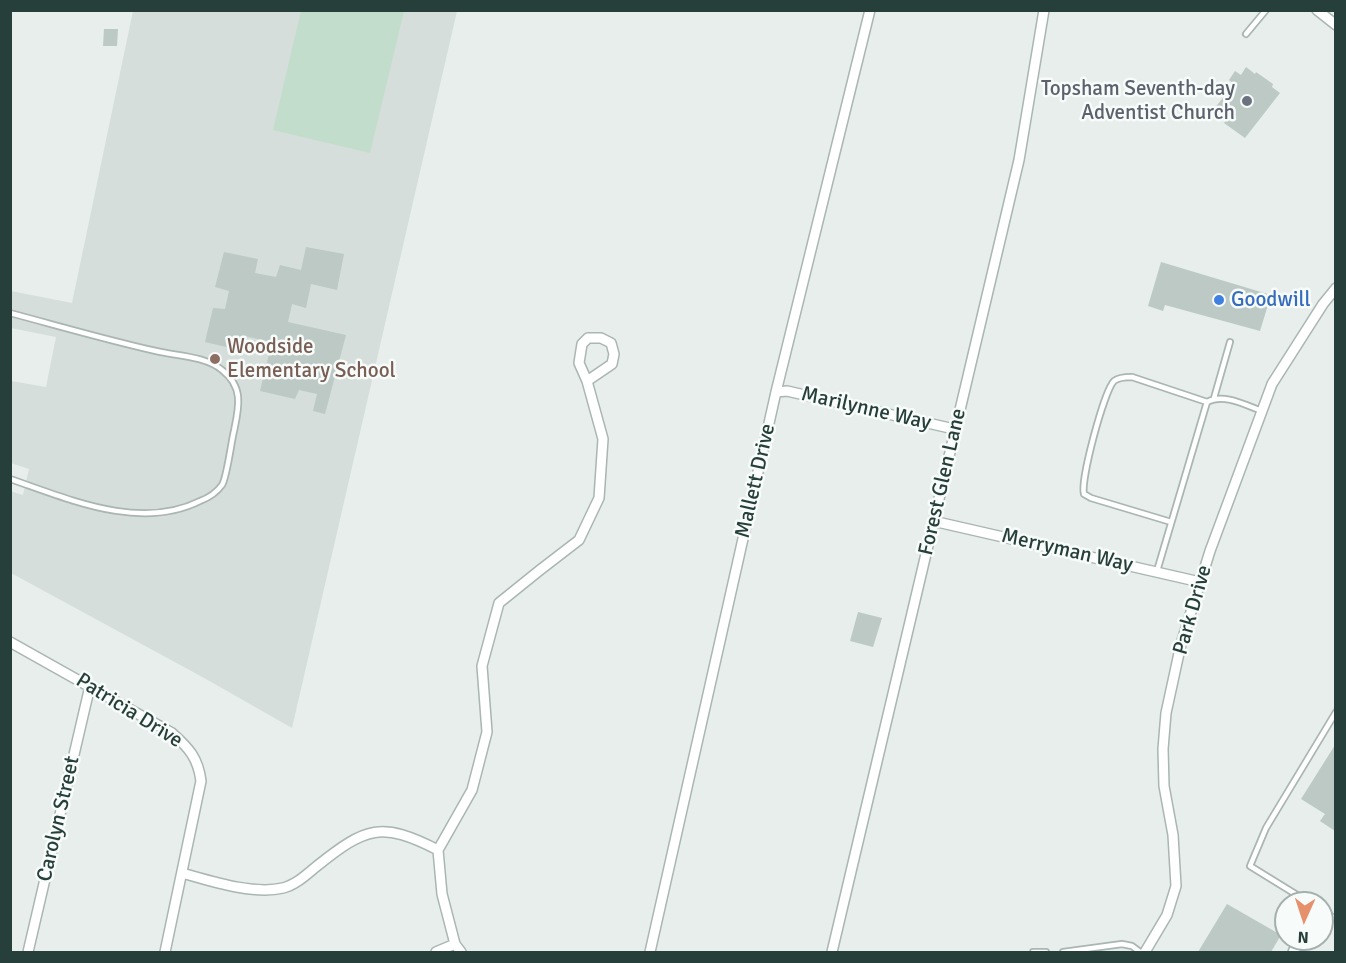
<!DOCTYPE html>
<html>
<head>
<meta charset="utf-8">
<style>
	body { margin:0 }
	#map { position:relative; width:1346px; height:963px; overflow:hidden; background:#e7eeeb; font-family:Signika,sans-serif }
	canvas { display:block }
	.frame { position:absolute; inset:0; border:12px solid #273f3a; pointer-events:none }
	.north { position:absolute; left:1274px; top:891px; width:60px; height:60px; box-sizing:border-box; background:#f7fbf9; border:2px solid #a4b0ad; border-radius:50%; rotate:183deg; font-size:16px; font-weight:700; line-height:24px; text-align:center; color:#273f3a }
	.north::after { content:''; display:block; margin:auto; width:21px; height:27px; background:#e6916c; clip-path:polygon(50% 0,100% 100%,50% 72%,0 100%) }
</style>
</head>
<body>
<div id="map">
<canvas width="1346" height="963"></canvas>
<div class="frame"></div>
<div class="north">N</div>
</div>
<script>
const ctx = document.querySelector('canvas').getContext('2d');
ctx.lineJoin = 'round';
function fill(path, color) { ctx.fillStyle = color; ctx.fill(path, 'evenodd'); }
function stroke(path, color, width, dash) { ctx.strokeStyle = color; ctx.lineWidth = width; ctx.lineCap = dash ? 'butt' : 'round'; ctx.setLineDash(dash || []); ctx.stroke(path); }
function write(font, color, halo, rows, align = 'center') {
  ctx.font = font + ' Signika,sans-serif'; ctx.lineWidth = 5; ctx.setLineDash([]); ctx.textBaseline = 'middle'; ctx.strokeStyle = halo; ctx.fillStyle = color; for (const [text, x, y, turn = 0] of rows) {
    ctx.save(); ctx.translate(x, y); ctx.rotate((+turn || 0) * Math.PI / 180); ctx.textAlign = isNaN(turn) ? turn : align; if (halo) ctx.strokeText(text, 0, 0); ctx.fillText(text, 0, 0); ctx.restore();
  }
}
const built = new Path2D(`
	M133,11H457L292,728L206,679L11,573L10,491L23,495L29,469L11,463V381L46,387L56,337L11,328V291L72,303Z`);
const green = new Path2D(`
	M301,11H404L370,153L273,130Z`);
const building = new Path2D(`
	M104,29H118L117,46H103Z
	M1246,67L1255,74L1256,72L1273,84L1272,87L1280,93L1245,138L1224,123L1227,119L1214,109L1234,84L1229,80L1235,71L1241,75Z
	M306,247L344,254L337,290L311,284L306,308L292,304L288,322L346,335L325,414L313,411L317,394L299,390L295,399L260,391L272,342L244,336L239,350L205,342L213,308L225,309L229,291L215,287L224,252L258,259L255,273L276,277L280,265L301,270Z
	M1161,262L1271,295L1260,331L1165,305L1163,311L1148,306Z
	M858,612L882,618L873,647L850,641Z
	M1335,745V831L1320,821L1325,814L1301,799Z
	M1227,904L1281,935L1271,952H1198Z`);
const lane = new Path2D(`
	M1246,34L1266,10
	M10,313C59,326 107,340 156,351C177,356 205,356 222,370C244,387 239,407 234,431C231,443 227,477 222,485C217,492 208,498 200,501C140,531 69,499 10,479
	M1214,398L1230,342
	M1171,522L1091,498L1084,494C1080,481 1104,391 1114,381C1119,377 1126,377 1132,377L1207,402
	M1157,571L1207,402C1224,393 1245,405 1262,411
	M1310,903L1250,866L1266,828L1336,712
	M1322,911L1336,919
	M1033,952H1046
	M1063,952L1122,944L1132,946L1140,952
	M1291,952L1292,949L1298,952`);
const street = new Path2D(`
	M1317,10L1336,25
	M776,392L787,391L954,429
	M933,521L1200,582
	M10,642L172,733C189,748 198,758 201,781L165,952
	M182,873C211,881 253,895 283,888C296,885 307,874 317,866C366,827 381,821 438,850
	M28,952L90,686
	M436,952L455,944
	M461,952L455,944L442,894L438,850L472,790L487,732L482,666L499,603L540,570L579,540L599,498L603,439L587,381L579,363L582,344L588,338H601L611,343L614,354L612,364L587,381
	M650,952L776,392L870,10
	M832,952L1019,160L1044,10
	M1145,952L1167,915L1176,886L1173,835L1164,786L1163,749L1166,713L1181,644L1210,551L1272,384L1323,304L1336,288`);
const markers = [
	[1247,101,6,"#6b7280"],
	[1219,300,6,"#3f7fe0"],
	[215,359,6,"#8d6e63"]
];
const worshipNames = [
	["Topsham Seventh-day",1235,89],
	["Adventist Church",1235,113]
];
const shopNames = [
	["Goodwill",1231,300]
];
const educationNames = [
	["Woodside",227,347],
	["Elementary School",227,371]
];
const streetNames = [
	["Marilynne Way",866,409,13],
	["Mallett Drive",756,481,-77],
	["Forest Glen Lane",943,482,-77],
	["Merryman Way",1067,551,13],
	["Park Drive",1193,610,-74],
	["Patricia Drive",129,711,32],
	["Carolyn Street",59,819,-77]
];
fill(built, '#d5deda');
fill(green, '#c2ddcb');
fill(building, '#bcc9c4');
stroke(lane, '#aab6b2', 8);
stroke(street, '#aab6b2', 12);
stroke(lane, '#fff', 4.5);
stroke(street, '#fff', 9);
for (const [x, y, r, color] of markers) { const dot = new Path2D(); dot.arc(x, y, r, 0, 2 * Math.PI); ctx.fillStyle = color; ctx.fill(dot); stroke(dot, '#f7fbf9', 2); }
write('21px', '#5b616d', '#f7fbf9', worshipNames, 'right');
write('21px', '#366cbe', '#f7fbf9', shopNames, 'left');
write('21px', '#785e54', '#f7fbf9', educationNames, 'left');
write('21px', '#273f3a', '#f7fbf9', streetNames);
</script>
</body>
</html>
